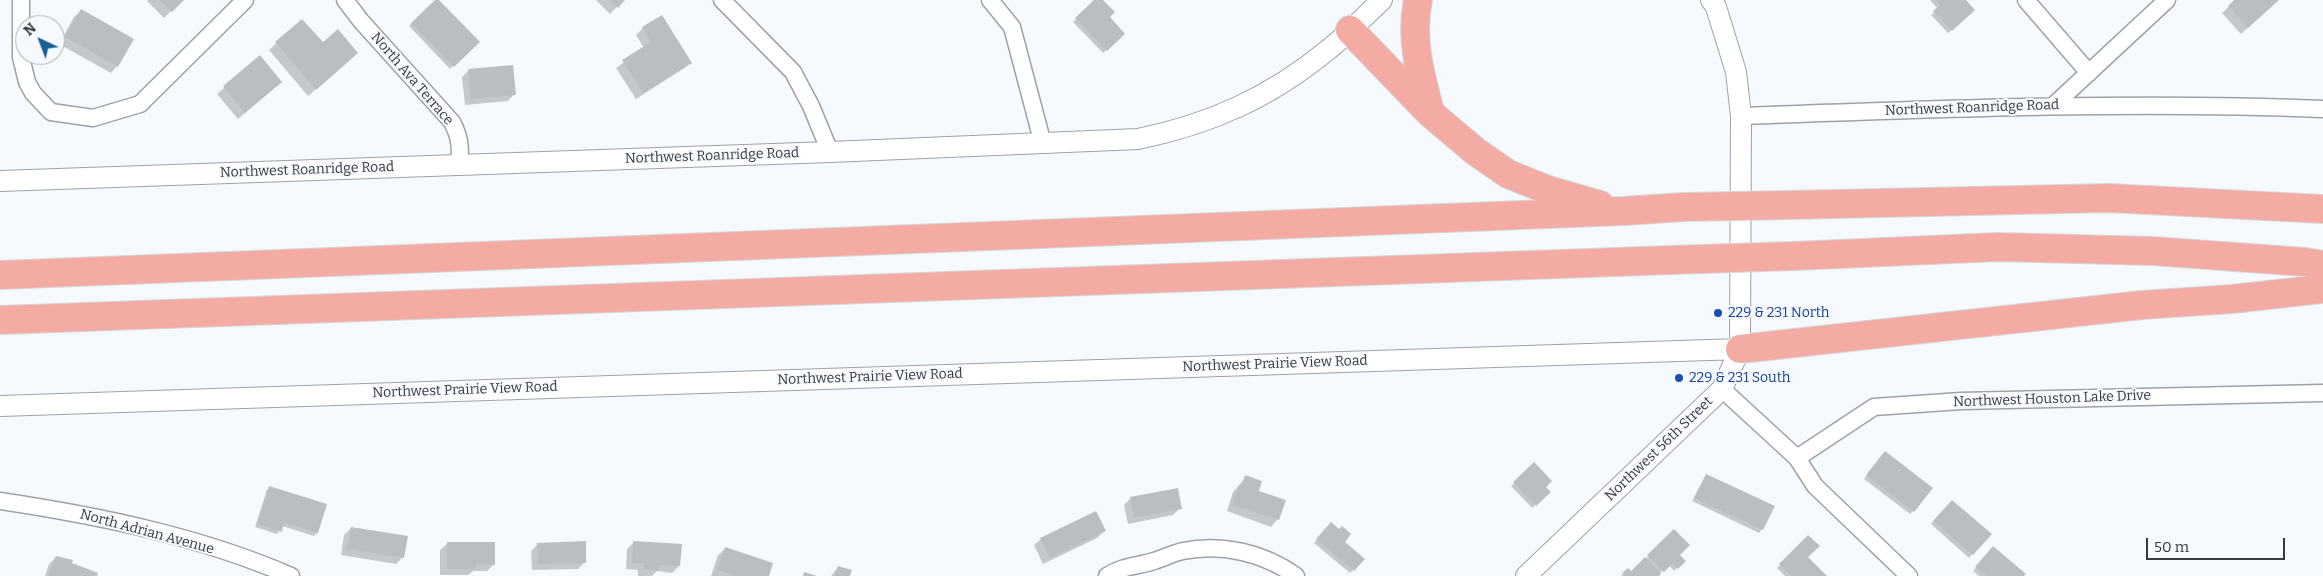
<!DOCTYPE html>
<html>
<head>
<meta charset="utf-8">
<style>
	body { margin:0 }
	#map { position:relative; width:2323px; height:576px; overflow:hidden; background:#f6fafe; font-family:Bitter,serif }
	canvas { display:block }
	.north { position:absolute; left:15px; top:15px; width:50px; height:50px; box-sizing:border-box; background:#f6fafe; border:1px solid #aaadb0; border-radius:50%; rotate:317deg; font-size:14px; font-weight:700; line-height:20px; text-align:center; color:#37393b }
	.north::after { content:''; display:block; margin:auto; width:18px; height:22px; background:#195f94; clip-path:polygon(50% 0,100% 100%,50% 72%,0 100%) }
	.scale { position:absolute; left:2146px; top:538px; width:139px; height:22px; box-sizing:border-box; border:2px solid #37393b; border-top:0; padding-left:6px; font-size:15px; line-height:18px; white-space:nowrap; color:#37393b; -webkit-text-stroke:4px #f6fafe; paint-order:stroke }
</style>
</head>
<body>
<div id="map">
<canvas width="2323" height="576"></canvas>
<div class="north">N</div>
<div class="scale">50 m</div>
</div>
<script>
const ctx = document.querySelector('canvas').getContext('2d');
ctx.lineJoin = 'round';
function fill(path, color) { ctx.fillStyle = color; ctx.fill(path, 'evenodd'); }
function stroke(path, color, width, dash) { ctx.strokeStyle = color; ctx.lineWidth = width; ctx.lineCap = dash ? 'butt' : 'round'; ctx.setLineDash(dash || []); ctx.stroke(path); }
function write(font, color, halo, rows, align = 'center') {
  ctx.font = font + ' Bitter,serif'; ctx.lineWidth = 4; ctx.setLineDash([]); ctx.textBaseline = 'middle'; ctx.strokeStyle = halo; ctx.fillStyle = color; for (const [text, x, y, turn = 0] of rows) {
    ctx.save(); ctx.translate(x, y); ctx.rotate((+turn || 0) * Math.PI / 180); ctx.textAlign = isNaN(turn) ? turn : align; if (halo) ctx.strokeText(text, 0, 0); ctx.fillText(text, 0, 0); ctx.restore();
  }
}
const shadow = new Path2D(`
	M148,0H182L164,18L147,1Z
	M437,0L478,42L450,69L409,26Z
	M596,0H623L610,14Z
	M1096,0H1101L1108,17L1123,33L1103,53L1073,22Z
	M1930,0H1964L1973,10L1948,33L1931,15L1938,9Z
	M2236,0H2278L2241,34L2222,13Z
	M81,11L117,66L111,73L59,44L74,17Z
	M302,20L323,44L350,60L308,96L269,50Z
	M643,28L690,63L683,69L636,99L616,68L644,48L636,35Z
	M260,57L274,88L238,119L217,94Z
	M469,70L514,94L508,101L465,105L462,77Z
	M1882,455L1913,511L1910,514L1864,479Z
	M1534,464L1544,487L1549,492L1532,508L1511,486Z
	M1706,475L1762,529L1759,533L1692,501Z
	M1246,477L1258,492L1284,501L1277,520L1271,527L1227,511L1233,492Z
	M270,487L326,505L317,533L314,536L282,526L277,534L255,527L267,490Z
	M1131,498L1180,508L1173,515L1128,524L1124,505Z
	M1952,501L1990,534L1969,558L1931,524Z
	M1331,524L1343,542L1363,559L1350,573L1314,543Z
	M351,528L403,557L396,564L341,555L344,535Z
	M1104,531L1097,538L1043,564L1034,545L1041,539Z
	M1674,531L1678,556L1684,561L1674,571L1669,565L1657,576H1621L1628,569L1631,573Z
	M1808,537L1807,557L1825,576H1785L1777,568Z
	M634,542L679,566L672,573L657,571L652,576H638V570L626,569L627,549Z
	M447,544L494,564L487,571H473L468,575H440V550Z
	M538,544L585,562L578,569L532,570L531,551Z
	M725,549L768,576H711L718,555Z
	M1990,551L2023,576H1979L1973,571Z
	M56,557L71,564L96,576H45L49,564Z
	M838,567L849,576H831Z`);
const building = new Path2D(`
	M159,0H184L172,12Z
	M435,0H439L480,42L454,67L411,23Z
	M609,0H625L618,8Z
	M1094,0H1103L1115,12L1110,17L1125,34L1107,51L1075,18Z
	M1936,0H1966L1975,10L1952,31L1933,11L1940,5Z
	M2234,0H2279L2248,28L2228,6Z
	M81,9L134,39L118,67L65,37Z
	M662,15L692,63L643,93L622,60L651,42L642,27Z
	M302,19L323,42L338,29L358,53L316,90L275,42Z
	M260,55L282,82L245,113L223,86Z
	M513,65L516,95L471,99L468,69Z
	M1885,451L1933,488L1914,512L1866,475Z
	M1534,462L1552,481L1546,487L1551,492L1536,506L1513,482Z
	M1706,474L1775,506L1763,530L1694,498Z
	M1245,475L1262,481L1259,491L1286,500L1279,520L1232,505L1240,484L1242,485Z
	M269,486L327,504L318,533L284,523L282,532L257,524Z
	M1178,488L1182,509L1134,518L1130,497Z
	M1952,500L1992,534L1973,555L1933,521Z
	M1096,511L1106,531L1050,558L1040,538Z
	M1331,522L1339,529L1342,526L1351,534L1345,542L1365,559L1354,571L1316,539Z
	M351,527L408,536L404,558L347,549Z
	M1674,529L1690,545L1680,555L1686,561L1678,569L1673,563L1664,572L1647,555Z
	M1808,535L1820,546L1808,557L1827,576H1791L1779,564Z
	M586,541V563L538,564L537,543Z
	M633,541L682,544L680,566L660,565L659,571L644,569V563H632Z
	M447,542H495V565L476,564V569H447Z
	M1993,546L2026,574L2024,576H1986L1975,567Z
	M725,547L773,563L769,576H735L717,570Z
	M56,556L73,560L72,563L98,573L97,576H48Z
	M1645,557L1661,574L1659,576H1625L1622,573L1628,568L1631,571Z
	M838,566L852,570L850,576H835Z
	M804,572L817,576H803Z`);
const minor = new Path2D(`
	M21,0V57L27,82L33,93L51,112L93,118L140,104L245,0
	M345,0L361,21L452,122C460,137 461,148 459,165
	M722,0L793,72L811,106L830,152
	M990,0L1012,27L1043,144
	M2026,0L2089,73
	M2054,105L2167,0
	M1741,116C1935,109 2129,101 2323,109
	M1722,389L1797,458L1815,486L1909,576
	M1797,458L1874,407L1961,401L2323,393
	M0,501C99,516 199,536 291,576
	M1107,576C1122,566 1138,566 1154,561C1164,558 1173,553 1183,551C1222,543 1264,553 1296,576`);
const tertiary = new Path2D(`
	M0,181L830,152L1138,139C1211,124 1271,97 1329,49C1348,34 1365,16 1382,0
	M0,406L1740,349
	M1526,576L1722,389L1740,349L1741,116L1736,72L1716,7L1711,0`);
const motorway = new Path2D(`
	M1418,0C1410,38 1420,74 1430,111
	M1350,30L1430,113L1475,151L1508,174L1548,190L1600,205
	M1789,205L2109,198L2323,209
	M1794,256L1998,247L2153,251L2305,262L2323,265
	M0,275L1623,211L1684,207
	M0,320L1671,260
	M1740,349L2142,305L2232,299L2323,289`);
const motorwayBridge = new Path2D(`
	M1684,207L1789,205
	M1671,260L1794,256`);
const markers = [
	[1718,313,5,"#1a4fb4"],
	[1679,378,5,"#1a4fb4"]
];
const streetNames = [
	["North Ava Terrace",412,79,49],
	["Northwest Roanridge Road",1972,108,-2],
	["Northwest Roanridge Road",712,156,-2],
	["Northwest Roanridge Road",307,170,-2],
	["Northwest Prairie View Road",1275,364,-2],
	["Northwest Prairie View Road",870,377,-2],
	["Northwest Prairie View Road",465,390,-2],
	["Northwest Houston Lake Drive",2052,399,-2],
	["Northwest 56th Street",1659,449,-44],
	["North Adrian Avenue",147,532,15]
];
const transitNames = [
	["229 & 231 North",1728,313],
	["229 & 231 South",1689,378]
];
fill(shadow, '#0003');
fill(building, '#b9bec3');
stroke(minor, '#9da2a7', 19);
stroke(tertiary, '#9da2a7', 22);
stroke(motorway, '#d7d7d8', 30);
stroke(minor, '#fff', 16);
stroke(tertiary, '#fff', 20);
stroke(motorway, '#f3aba3', 28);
stroke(motorwayBridge, '#d7d7d8', 30, []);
stroke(motorwayBridge, '#f3aba3', 28);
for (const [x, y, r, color] of markers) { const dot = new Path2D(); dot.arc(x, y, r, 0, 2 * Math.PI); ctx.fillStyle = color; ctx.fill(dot); stroke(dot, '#f6fafe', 2); }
write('14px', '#37393b', '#f6fafe', streetNames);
write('14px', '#164399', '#f6fafe', transitNames, 'left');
</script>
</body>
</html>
